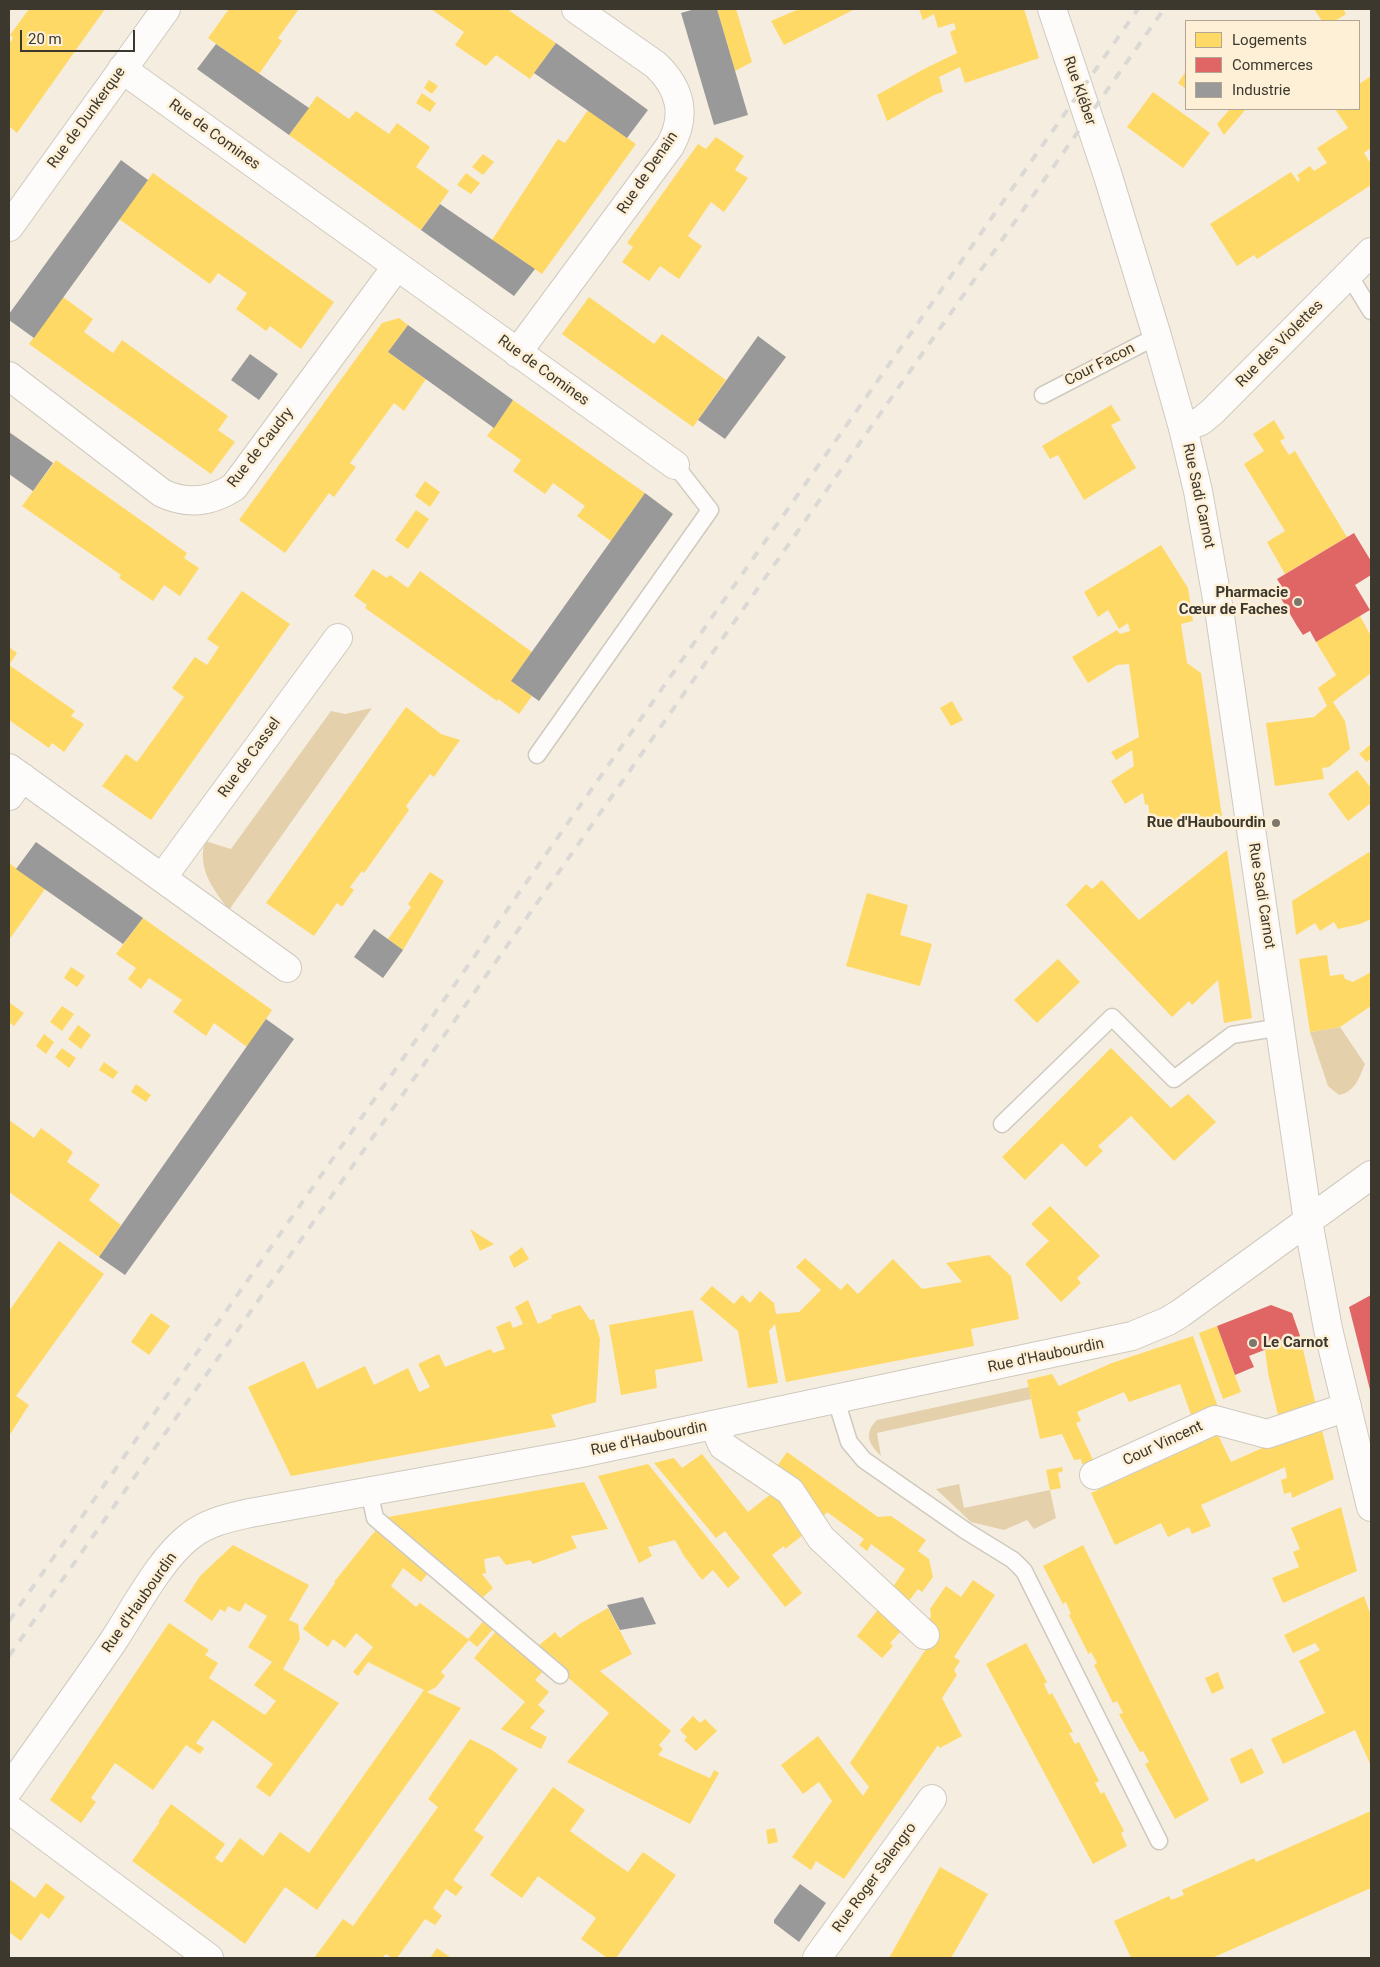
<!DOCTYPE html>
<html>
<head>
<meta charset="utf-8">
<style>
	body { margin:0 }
	#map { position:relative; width:1380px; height:1967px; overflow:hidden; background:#f5eddf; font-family:Roboto,sans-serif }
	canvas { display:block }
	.frame { position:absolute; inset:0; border:10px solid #3d382e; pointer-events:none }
	.legend { position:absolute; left:1185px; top:20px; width:175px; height:90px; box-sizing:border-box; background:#fdf0d7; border:1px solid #b0a693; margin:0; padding:6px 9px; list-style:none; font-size:15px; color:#3d382e }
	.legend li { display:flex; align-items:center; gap:10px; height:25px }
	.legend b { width:25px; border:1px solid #b0a693 }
	.scale { position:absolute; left:20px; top:30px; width:115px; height:22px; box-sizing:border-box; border:2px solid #3d382e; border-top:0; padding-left:6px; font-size:15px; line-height:18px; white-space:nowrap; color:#3d382e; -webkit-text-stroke:4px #fdf0d7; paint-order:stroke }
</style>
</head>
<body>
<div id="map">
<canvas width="1380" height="1967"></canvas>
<div class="frame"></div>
<ul class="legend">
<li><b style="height:14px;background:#ffd966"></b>Logements</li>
<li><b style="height:14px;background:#e06666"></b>Commerces</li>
<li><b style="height:14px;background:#999"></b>Industrie</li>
</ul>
<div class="scale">20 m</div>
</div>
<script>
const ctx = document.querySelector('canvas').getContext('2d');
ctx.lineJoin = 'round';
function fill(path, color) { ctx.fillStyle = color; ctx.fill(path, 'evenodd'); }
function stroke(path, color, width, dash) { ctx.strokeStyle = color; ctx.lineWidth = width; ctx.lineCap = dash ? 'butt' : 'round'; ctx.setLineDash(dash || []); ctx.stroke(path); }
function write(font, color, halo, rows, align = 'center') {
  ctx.font = font + ' Roboto,sans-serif'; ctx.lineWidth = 5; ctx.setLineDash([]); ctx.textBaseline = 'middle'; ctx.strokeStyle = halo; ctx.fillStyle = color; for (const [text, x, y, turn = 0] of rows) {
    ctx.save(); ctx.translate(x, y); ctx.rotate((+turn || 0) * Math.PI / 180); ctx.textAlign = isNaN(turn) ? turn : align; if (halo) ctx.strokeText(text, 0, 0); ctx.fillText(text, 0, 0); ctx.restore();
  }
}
const green = new Path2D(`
	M372,708L229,910C213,889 197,869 205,841L231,849L331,711L345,714Z
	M1340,1027L1365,1064C1359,1078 1355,1092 1339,1095L1328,1086L1310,1032Z
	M1029,1387L1031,1399L877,1433L881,1456C869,1444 863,1434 877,1420Z
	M959,1484L964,1508L1050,1490L1056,1518L1034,1529L1027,1520L1004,1530L971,1522L936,1489Z`);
const homes = new Path2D(`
	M29,9H105L17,133L9,126V44L13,38L10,35Z
	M229,9H299L278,38L282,41L259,74L208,38Z
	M431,9H507L556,43L530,79L496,55L486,66L455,45L464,32Z
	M717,9H736L752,62L735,71Z
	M799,9H855L784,45L771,21Z
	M919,9H1024L1039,58L965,83L960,67L939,77L943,92L934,95L887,121L877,95L924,69L957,53L950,32L956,29L954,23L938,28L934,14L923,20Z
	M1314,9H1343L1346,14L1335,21H1322Z
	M1186,71V89L1178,83Z
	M1371,76V148L1364,153L1371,164V185L1257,259L1254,255L1237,266L1210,224L1291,172L1298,182L1300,180L1297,175L1310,166L1314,171L1327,163L1317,148L1348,128L1335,109H1359V84Z
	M429,80L438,86L432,94L424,88Z
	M1153,92L1210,133L1183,168L1127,127Z
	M422,93L436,103L430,112L416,103Z
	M317,96L349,119L356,111L389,134L397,123L430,147L416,167L449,191L421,230L289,135Z
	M1230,109H1246L1224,135L1217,124Z
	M588,110L636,144L542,274L492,240L558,139L565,143Z
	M716,137L744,156L735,170L748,178L724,212L711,202L688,236L702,246L679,279L660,266L649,281L622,262L633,247L627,243L698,144L706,149Z
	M483,154L494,162L483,175L472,167Z
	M153,173L334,302L301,349L270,326L266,331L236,309L247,293L218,273L210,284L119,219Z
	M466,173L480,183L471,194L457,185Z
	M63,297L93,319L84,332L113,353L122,340L228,416L218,430L235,442L211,474L29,344Z
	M589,297L654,344L662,334L726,380L693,427L562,334Z
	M399,318L408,325L388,352L426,379L404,411L394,403L350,463L356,467L334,497L329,493L285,553L239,520L382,323Z
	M513,400L645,493L611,541L577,516L585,506L553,483L545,494L513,471L521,460L487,436Z
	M1111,405L1121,420L1111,425L1136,468L1084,500L1058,455L1050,459L1042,446Z
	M1274,420L1285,438L1280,441L1289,455L1295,451L1347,537L1285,574L1267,542L1285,531L1244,464L1264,451L1253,434Z
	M56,460L187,553L184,558L199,568L180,596L164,585L153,601L119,578L121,575L22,506Z
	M425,481L440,492L430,507L415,496Z
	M416,510L429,519L408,549L395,540Z
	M1161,545L1188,588L1193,621L1181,624L1187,663L1201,673L1222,816L1151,826L1148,804L1145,805L1143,793L1125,804L1111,781L1134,766L1132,750L1116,760L1111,752L1139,737L1129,664L1117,665L1088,683L1072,657L1117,630L1120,634L1130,631L1128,623L1119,629L1108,610L1098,617L1084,592Z
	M373,569L387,578L390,575L408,588L420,571L532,652L511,681L532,696L519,714L498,699L497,701L365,608L367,605L354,596Z
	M242,591L290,624L151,820L102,786L126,754L137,762L184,697L172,688L195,657L207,665L219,647L207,639Z
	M1360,616L1371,636V673L1333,702L1345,721L1350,749L1329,767L1322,768L1324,779L1275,786L1266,723L1314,717L1327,706L1318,688L1336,675L1316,642Z
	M9,647L17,653L9,665Z
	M9,665L75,711L71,716L84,724L64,752L52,743L49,748L9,720Z
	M952,701L963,720L951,726L940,708Z
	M406,707L441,734L460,740L434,777L430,774L406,806L409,810L364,873L362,871L350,887L354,890L342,907L337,903L314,936L266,903Z
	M1371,744V758L1367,762L1359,754Z
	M1357,770L1371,788V803L1348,821L1328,794Z
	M1227,850L1252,1018L1224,1023L1218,980L1192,1005L1189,1001L1172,1017L1066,905L1086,884L1092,889L1102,880L1139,920Z
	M1369,852L1371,855V919L1360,924L1338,929L1334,922L1320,931L1315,923L1296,935L1292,901Z
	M9,863L45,889L9,940Z
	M430,872L444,881L403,950L388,939L411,907L408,904Z
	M867,893L908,905L900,935L932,944L920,986L846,966Z
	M143,918L272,1010L247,1047L214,1023L206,1036L173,1012L182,1000L149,978L141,989L128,979L136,968L116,954Z
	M1327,955L1330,976L1343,974L1345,979L1353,982L1371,972V1006L1340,1027L1310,1032L1299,959Z
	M1058,959L1080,982L1037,1023L1014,1000Z
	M71,967L85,976L77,987L64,978Z
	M10,1003L24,1013L14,1026L9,1022V1006Z
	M62,1006L74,1014L62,1031L50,1022Z
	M78,1025L91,1035L81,1049L68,1039Z
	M44,1034L54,1042L46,1054L36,1046Z
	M62,1048L76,1058L69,1068L55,1057Z
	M1111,1048L1171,1108L1188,1094L1216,1122L1174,1161L1131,1116L1098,1146L1103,1151L1086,1167L1062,1143L1025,1180L1002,1157Z
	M104,1062L118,1072L113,1079L99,1070Z
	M136,1084L151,1095L146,1102L131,1092Z
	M9,1120L34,1138L41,1128L73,1152L67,1162L100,1185L89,1200L121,1225L99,1257L9,1192Z
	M1050,1206L1100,1256L1077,1278L1081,1283L1061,1302L1025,1264L1049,1241L1031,1224Z
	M470,1229L494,1244L480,1251Z
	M59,1241L104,1274L16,1396L29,1405L9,1436V1311Z
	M522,1247L529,1259L514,1268L509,1257Z
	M989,1255L1011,1276L1019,1319L971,1329L974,1346L786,1382L775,1324L769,1331L778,1383L748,1388L738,1331L700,1299L712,1286L734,1304L742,1295L750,1303L760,1291L774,1303L776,1314L799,1312L821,1290L796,1267L805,1258L841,1290L847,1283L858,1294L893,1259L922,1289L962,1282L946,1263Z
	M528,1300L538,1324L552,1318L551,1315L580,1305L590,1320L594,1319L600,1339L596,1402L551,1415L556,1427L291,1476L248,1387L304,1361L317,1389L365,1366L374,1385L408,1368L419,1392L430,1387L418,1364L439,1354L445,1367L491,1349L493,1353L505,1349L496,1327L510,1321L513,1328L523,1324L515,1307Z
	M693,1310L703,1361L655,1370L657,1388L621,1395L609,1325Z
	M151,1313L170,1326L149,1355L131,1342Z
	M1217,1326L1241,1392L1223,1399L1199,1333Z
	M1193,1336L1220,1413L1194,1423L1180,1384L1129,1402L1124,1392L1077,1412L1081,1421L1076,1423L1094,1462L1082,1464L1081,1459L1074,1460L1062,1434L1040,1439L1027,1380L1052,1374L1059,1386L1112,1363Z
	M1300,1336L1316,1406L1279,1419L1268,1373L1265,1350Z
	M1320,1422L1334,1479L1292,1498L1291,1492L1284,1494L1281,1480L1287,1478L1285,1467L1201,1505L1211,1526L1192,1534L1189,1527L1168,1537L1161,1523L1115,1545L1091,1493L1218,1435L1231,1462Z
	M787,1452L878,1517L891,1516L926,1540L918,1551L929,1559L933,1577L922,1592L918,1589L905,1606L888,1594L905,1569L871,1544L867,1551L859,1545L864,1539L827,1512L818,1523L772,1473Z
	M702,1454L748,1512L780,1487L812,1528L785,1549L784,1546L772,1555L802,1593L785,1607L725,1531L716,1538L654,1463L674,1458L682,1468Z
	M648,1464L740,1578L728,1588L713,1570L702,1580L684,1556L675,1540L648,1547L652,1556L639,1563L598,1476Z
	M1062,1467L1063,1471L1058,1473L1061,1488L1050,1490L1046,1470Z
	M584,1482L608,1529L571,1536L577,1548L533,1564L530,1560L506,1565L499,1556L484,1559L486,1573L482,1574L493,1588L479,1601L382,1518Z
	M1341,1507L1357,1571L1283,1603L1272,1578L1299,1567L1293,1552L1300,1549L1291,1528Z
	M379,1526L431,1569L421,1582L403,1568L391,1586L416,1607L420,1603L468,1639L486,1618L496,1626L477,1647L469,1640L441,1672L445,1676L436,1687L427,1692L461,1708L317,1910L285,1887L245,1944L132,1861L160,1822H158L171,1804L225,1844L215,1858L222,1863L240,1838L263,1856L280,1832L309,1853L424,1690L368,1662L358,1676L353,1672L373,1647L356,1633L345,1648L333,1639L328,1647L303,1629L335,1583L334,1582Z
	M233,1545L309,1585L289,1620L298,1624L300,1639L283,1669L339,1703L270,1797L256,1787L273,1764L213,1720L196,1743L204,1748L200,1754L186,1745L153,1790L115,1763L91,1798L96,1802L81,1823L50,1800L169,1623L209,1650L205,1655L218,1663L209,1678L265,1715L276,1701L254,1685L272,1662L248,1647L267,1616L245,1603L240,1612L228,1606L225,1612L220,1609L212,1621L184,1601L200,1576Z
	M1083,1545L1209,1800L1175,1819L1145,1764L1149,1762L1143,1751L1140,1752L1120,1716L1119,1714L1123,1713L1117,1701L1113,1703L1094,1665L1097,1663L1091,1652L1088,1654L1087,1651L1069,1615L1071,1614L1066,1602L1063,1604L1043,1566Z
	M973,1580L995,1595L954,1657L960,1661L954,1670L957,1675L942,1698L962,1736L940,1748L938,1745L844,1879L816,1861L811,1870L792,1857L832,1801L819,1782L803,1794L781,1765L818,1736L863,1796L869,1787L850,1763L934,1637L923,1630L931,1616L930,1609L946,1586L961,1597Z
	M1364,1596L1371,1616V1766L1355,1730L1283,1764L1271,1739L1325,1713L1299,1661L1320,1650L1315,1643L1293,1653L1284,1635Z
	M881,1606L904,1628L890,1643L893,1646L882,1658L857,1636Z
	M608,1608L632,1654L600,1671L671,1731L659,1745L663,1749L658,1755L710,1778L714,1770L719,1773L690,1824L567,1762L609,1713L543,1656L538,1646L555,1632L560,1638L581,1623Z
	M496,1631L543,1671L535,1680L549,1692L538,1705L545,1711L530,1728L547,1737L541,1749L501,1729L525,1702L474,1658Z
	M1026,1643L1047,1682L1044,1684L1049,1695L1052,1693L1073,1732L1069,1733L1075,1744L1079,1742L1099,1781L1095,1783L1101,1794L1104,1792L1124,1831L1121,1833L1127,1846L1093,1864L986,1664Z
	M1218,1672L1224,1688L1212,1694L1205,1678Z
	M693,1716L700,1723L705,1719L717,1731L696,1751L684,1740L687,1737L680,1730Z
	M470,1739L492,1750L518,1769L474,1830L484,1837L453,1880L463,1887L456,1896L446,1889L433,1908L442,1916L435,1925L425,1919L397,1958H392L386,1954L382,1958H314L343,1919L353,1926L438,1807L428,1799Z
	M1252,1748L1264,1773L1241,1784L1230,1759Z
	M553,1787L585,1810L570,1831L599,1852L628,1872L643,1852L676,1875L616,1958H607L581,1939L596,1918L538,1876L522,1898L490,1875Z
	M1371,1811V1888L1212,1958H1131L1114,1921L1169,1896L1171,1900L1184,1895L1182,1890L1254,1858L1256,1862Z
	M775,1828L778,1842L768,1844L766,1830Z
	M940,1867L988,1894L951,1958H889Z
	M9,1879L35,1898L46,1883L65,1897L49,1919L41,1913L21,1941L9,1932Z
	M437,1948L451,1958H430Z`);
const shops = new Path2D(`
	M1354,533L1371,561V575L1355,585L1370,610L1316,642L1310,631L1303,635L1297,626L1279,595L1285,592L1277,579Z
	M1371,1295V1394L1349,1307Z
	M1271,1305L1292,1313L1300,1336L1249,1356L1254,1367L1235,1375L1217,1326Z`);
const industry = new Path2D(`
	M695,9H717L748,115L714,125L681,13Z
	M556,43L648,110L627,138L534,73Z
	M216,44L309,108L289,135L197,69Z
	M121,160L148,180L34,338L9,320V314Z
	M440,204L535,269L514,296L421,230Z
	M408,325L513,400L494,428L388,352Z
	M758,336L786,357L725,439L698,420Z
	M250,354L278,374L259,400L231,380Z
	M9,432L53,463L33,491L9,474Z
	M645,493L673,514L539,701L511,681Z
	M36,842L143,918L123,944L16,869Z
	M374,929L403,950L383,978L354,957Z
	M266,1019L294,1039L125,1275L99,1257Z
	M643,1597L656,1624L620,1630L607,1605Z
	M800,1884L826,1903L799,1942L774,1923V1920Z`);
const lane = new Path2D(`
	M1349,275L1371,311
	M1043,395L1157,336
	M537,755L710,510L675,465
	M1002,1124L1112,1017L1174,1079L1232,1035L1281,1027
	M836,1400L849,1442L864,1460L966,1531L1013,1560L1024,1571L1159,1841
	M369,1491L375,1518L560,1675`);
const street = new Path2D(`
	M122,69L675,465
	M9,227L166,9
	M517,353L670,146C687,116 681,89 656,65L576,9
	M9,376L162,493C187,505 211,502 234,487L397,266
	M1183,428L1201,421L1212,412L1371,252
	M9,768L287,968
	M9,796L22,777
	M162,878L338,638
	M714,1426L723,1446L790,1491L821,1538L925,1635
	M1094,1475L1215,1420L1267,1434L1347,1407
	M9,1809L209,1958
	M817,1958L932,1799`);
const secondary = new Path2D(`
	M1052,9L1107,173L1157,336L1183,428L1198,491L1220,616L1308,1221L1328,1329L1371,1507
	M9,1789C44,1739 80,1690 114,1640C135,1608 160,1559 190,1536C208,1522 228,1518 250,1513L576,1454L1132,1336L1168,1321L1181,1313L1371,1175`);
const rail = new Path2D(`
	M9,1621L1138,9
	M9,1656L1164,9`);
const markers = [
	[1298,602,5,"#7d776c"],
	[1276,823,5,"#7d776c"],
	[1253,1343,5,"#7d776c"]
];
const streetNames = [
	["Rue Kléber",1079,91,71],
	["Rue de Dunkerque",87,118,-54],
	["Rue de Comines",214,135,36],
	["Rue de Denain",648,173,-56],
	["Rue des Violettes",1280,344,-45],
	["Cour Facon",1100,365,-27],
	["Rue de Comines",543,371,36],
	["Rue de Caudry",261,448,-52],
	["Rue Sadi Carnot",1198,496,78],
	["Rue de Cassel",250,758,-54],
	["Rue Sadi Carnot",1261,896,81],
	["Rue d'Haubourdin",1046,1356,-12],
	["Rue d'Haubourdin",649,1439,-12],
	["Cour Vincent",1163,1444,-25],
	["Rue d'Haubourdin",140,1603,-55],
	["Rue Roger Salengro",875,1878,-54]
];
const poiNames = [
	["Pharmacie",1288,593],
	["Cœur de Faches",1288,610],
	["Rue d'Haubourdin",1266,823],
	["Le Carnot",1263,1343,"left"]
];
fill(green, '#e4d1ac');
fill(homes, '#ffd966');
fill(shops, '#e06666');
fill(industry, '#999');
stroke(lane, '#cfcabf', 19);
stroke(street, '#cfcabf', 30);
stroke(secondary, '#cfcabf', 30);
stroke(lane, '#fefcfa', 16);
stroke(street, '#fefcfa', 28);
stroke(secondary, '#fefcfa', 28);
stroke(rail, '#dbd9d5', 4, [9, 9]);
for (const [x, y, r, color] of markers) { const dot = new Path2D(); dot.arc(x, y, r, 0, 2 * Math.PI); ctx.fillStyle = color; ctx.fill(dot); stroke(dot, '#fdf0d7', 2); }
write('15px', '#3d382e', '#fdf0d7', streetNames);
write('bold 15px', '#3d382e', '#fdf0d7', poiNames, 'right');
</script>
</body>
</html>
